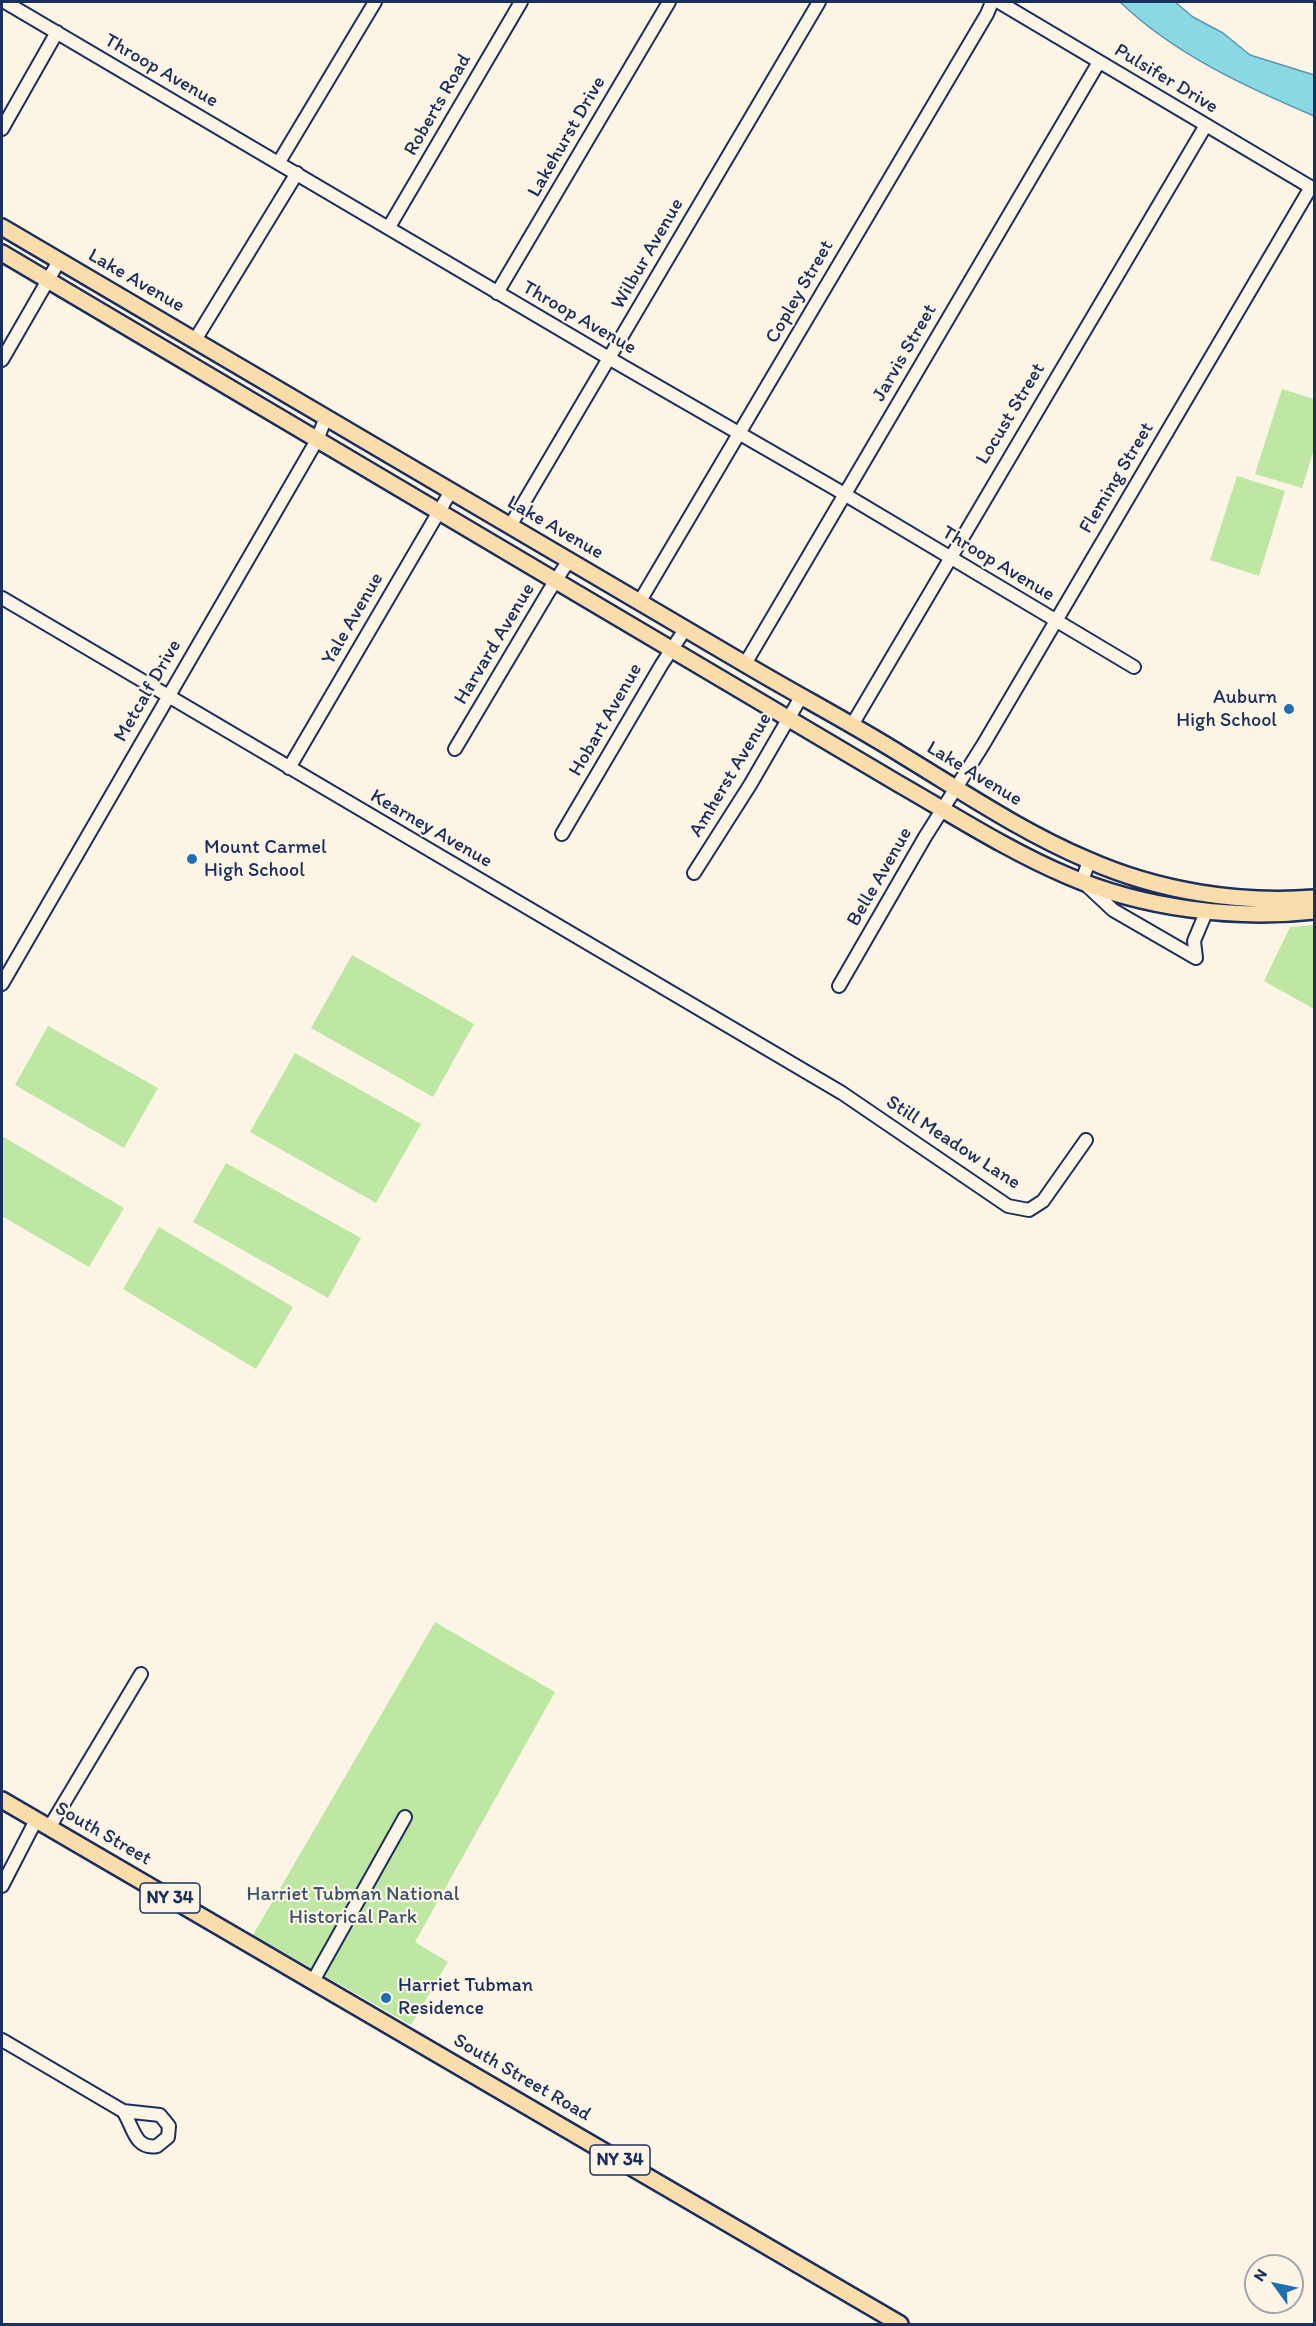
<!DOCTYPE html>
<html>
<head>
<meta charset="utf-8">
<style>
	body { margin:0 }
	#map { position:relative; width:1316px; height:2326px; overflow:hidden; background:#fcf5e5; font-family:Itim,sans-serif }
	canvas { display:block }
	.frame { position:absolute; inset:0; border:3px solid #1b2f5e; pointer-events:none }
	.north { position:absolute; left:1244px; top:2254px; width:60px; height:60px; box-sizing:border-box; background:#fcf5e5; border:2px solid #a2a6af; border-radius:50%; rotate:303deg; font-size:16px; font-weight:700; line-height:24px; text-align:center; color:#1b2f5e }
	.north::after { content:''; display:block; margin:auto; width:21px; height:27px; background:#1f6fb2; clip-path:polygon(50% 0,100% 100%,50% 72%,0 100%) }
</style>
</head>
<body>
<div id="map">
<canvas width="1316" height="2326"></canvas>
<div class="frame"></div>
<div class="north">N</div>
</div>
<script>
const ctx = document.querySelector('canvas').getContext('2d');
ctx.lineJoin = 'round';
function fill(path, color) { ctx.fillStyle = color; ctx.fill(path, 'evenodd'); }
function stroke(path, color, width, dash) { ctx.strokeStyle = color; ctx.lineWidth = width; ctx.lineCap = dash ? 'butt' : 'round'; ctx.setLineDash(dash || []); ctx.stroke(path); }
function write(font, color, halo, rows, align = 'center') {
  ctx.font = font + ' Itim,sans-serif'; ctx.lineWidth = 4.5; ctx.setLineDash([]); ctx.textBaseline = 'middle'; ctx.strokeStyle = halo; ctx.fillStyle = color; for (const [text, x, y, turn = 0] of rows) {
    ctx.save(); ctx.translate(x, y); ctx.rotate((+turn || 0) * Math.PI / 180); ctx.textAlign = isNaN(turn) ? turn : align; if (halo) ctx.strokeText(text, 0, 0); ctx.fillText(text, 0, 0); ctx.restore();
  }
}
const green = new Path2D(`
	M1282,389L1314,399V449L1302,488L1255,474Z
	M1237,476L1285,491L1259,576L1210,560Z
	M1314,925V1009L1264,981L1290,927Z
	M352,955L474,1024L433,1097L311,1028Z
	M48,1026L158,1088L124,1148L15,1085Z
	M295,1053L421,1124L376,1203L250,1132Z
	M2,1136L124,1208L89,1267L2,1216Z
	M226,1163L361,1238L328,1298L193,1222Z
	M159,1227L293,1307L256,1369L123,1289Z
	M435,1622L555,1692L415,1942L448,1962L411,2025L253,1935Z`);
const water = new Path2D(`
	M1120,2H1175L1193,17L1223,33L1250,55L1314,75V116C1246,87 1174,54 1120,2Z`);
const minor = new Path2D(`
	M5,2L619,364L834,488L1134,667
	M999,2L1314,189
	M2,129L57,32
	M279,162L375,2
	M389,227L521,2
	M497,293L669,2
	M195,340L297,173
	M2,360L59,261
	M510,526L819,2
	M2,598L842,1093L1008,1206L1029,1210L1043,1201L1086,1140
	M640,601L987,14L992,2
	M745,664L1099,62
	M852,725L1206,125
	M455,749L549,591L569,560
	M289,768L451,491
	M562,834L662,664L686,628
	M1089,861L1082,881L1113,910L1196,958
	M694,873L750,785L801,697
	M1196,958L1194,941L1207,910
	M2,984L317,440L326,417
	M839,986L925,837L983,745L1311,187
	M49,1828L141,1674
	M2,1886L36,1820
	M313,1981L405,1817
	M2,2040L123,2111
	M123,2111L160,2115L169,2126L168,2137L157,2146C134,2150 133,2125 123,2111Z`);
const major = new Path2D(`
	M2,227L745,664C797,695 851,723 902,755C963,792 1022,832 1088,860C1158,891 1239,904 1314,898
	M2,253L899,784C955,816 1009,851 1068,876C1142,908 1234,920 1314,911
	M2,1800L900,2324`);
const markers = [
	[1289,709,6,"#1f6fb2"],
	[192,859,6,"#1f6fb2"],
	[386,1998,6,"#1f6fb2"]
];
const shields = [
	[170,1898,60],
	[620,2160,60]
];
const shieldNames = [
	["NY 34",170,1898],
	["NY 34",620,2160]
];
const streetNames = [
	["Throop Avenue",161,71,30],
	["Pulsifer Drive",1166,79,31],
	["Roberts Road",438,105,-60],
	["Lakehurst Drive",567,137,-60],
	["Wilbur Avenue",648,254,-60],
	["Lake Avenue",136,281,30],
	["Copley Street",800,292,-60],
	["Throop Avenue",579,318,30],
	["Jarvis Street",905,353,-60],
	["Locust Street",1011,414,-59],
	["Fleming Street",1117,478,-59],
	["Lake Avenue",555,528,30],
	["Throop Avenue",998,564,31],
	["Yale Avenue",353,619,-60],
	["Harvard Avenue",495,644,-59],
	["Metcalf Drive",148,691,-60],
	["Hobart Avenue",606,720,-60],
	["Lake Avenue",974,774,31],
	["Amherst Avenue",731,775,-59],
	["Kearney Avenue",431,829,30],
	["Belle Avenue",880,877,-60],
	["Still Meadow Lane",953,1143,33],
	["South Street",103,1834,30],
	["South Street Road",522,2078,30]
];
const poiNames = [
	["Auburn",1277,698,"right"],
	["High School",1277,721,"right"],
	["Mount Carmel",204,848],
	["High School",204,871],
	["Harriet Tubman",398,1986],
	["Residence",398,2009]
];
const parkNames = [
	["Harriet Tubman National",353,1895],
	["Historical Park",353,1918]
];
fill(green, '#bde7a3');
fill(water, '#89d9e4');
stroke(water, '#5d95ae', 1.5);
stroke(minor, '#1b2f5e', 16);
stroke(major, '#1b2f5e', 20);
stroke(minor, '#fcf5e5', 12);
stroke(major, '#faddab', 15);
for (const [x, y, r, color] of markers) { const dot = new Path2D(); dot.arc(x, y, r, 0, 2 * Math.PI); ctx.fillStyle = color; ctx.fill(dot); stroke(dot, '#fcf5e5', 2); }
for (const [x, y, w] of shields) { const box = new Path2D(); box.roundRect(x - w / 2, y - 15, w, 30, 4.5); ctx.fillStyle = '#fcf5e5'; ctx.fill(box); stroke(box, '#1b2f5e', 1.5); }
write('bold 18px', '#1b2f5e', null, shieldNames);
write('20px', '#1b2f5e', '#fcf5e5', streetNames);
write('20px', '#1b2f5e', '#fcf5e5', poiNames, 'left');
write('20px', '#3b546c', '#fcf5e5', parkNames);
</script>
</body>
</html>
